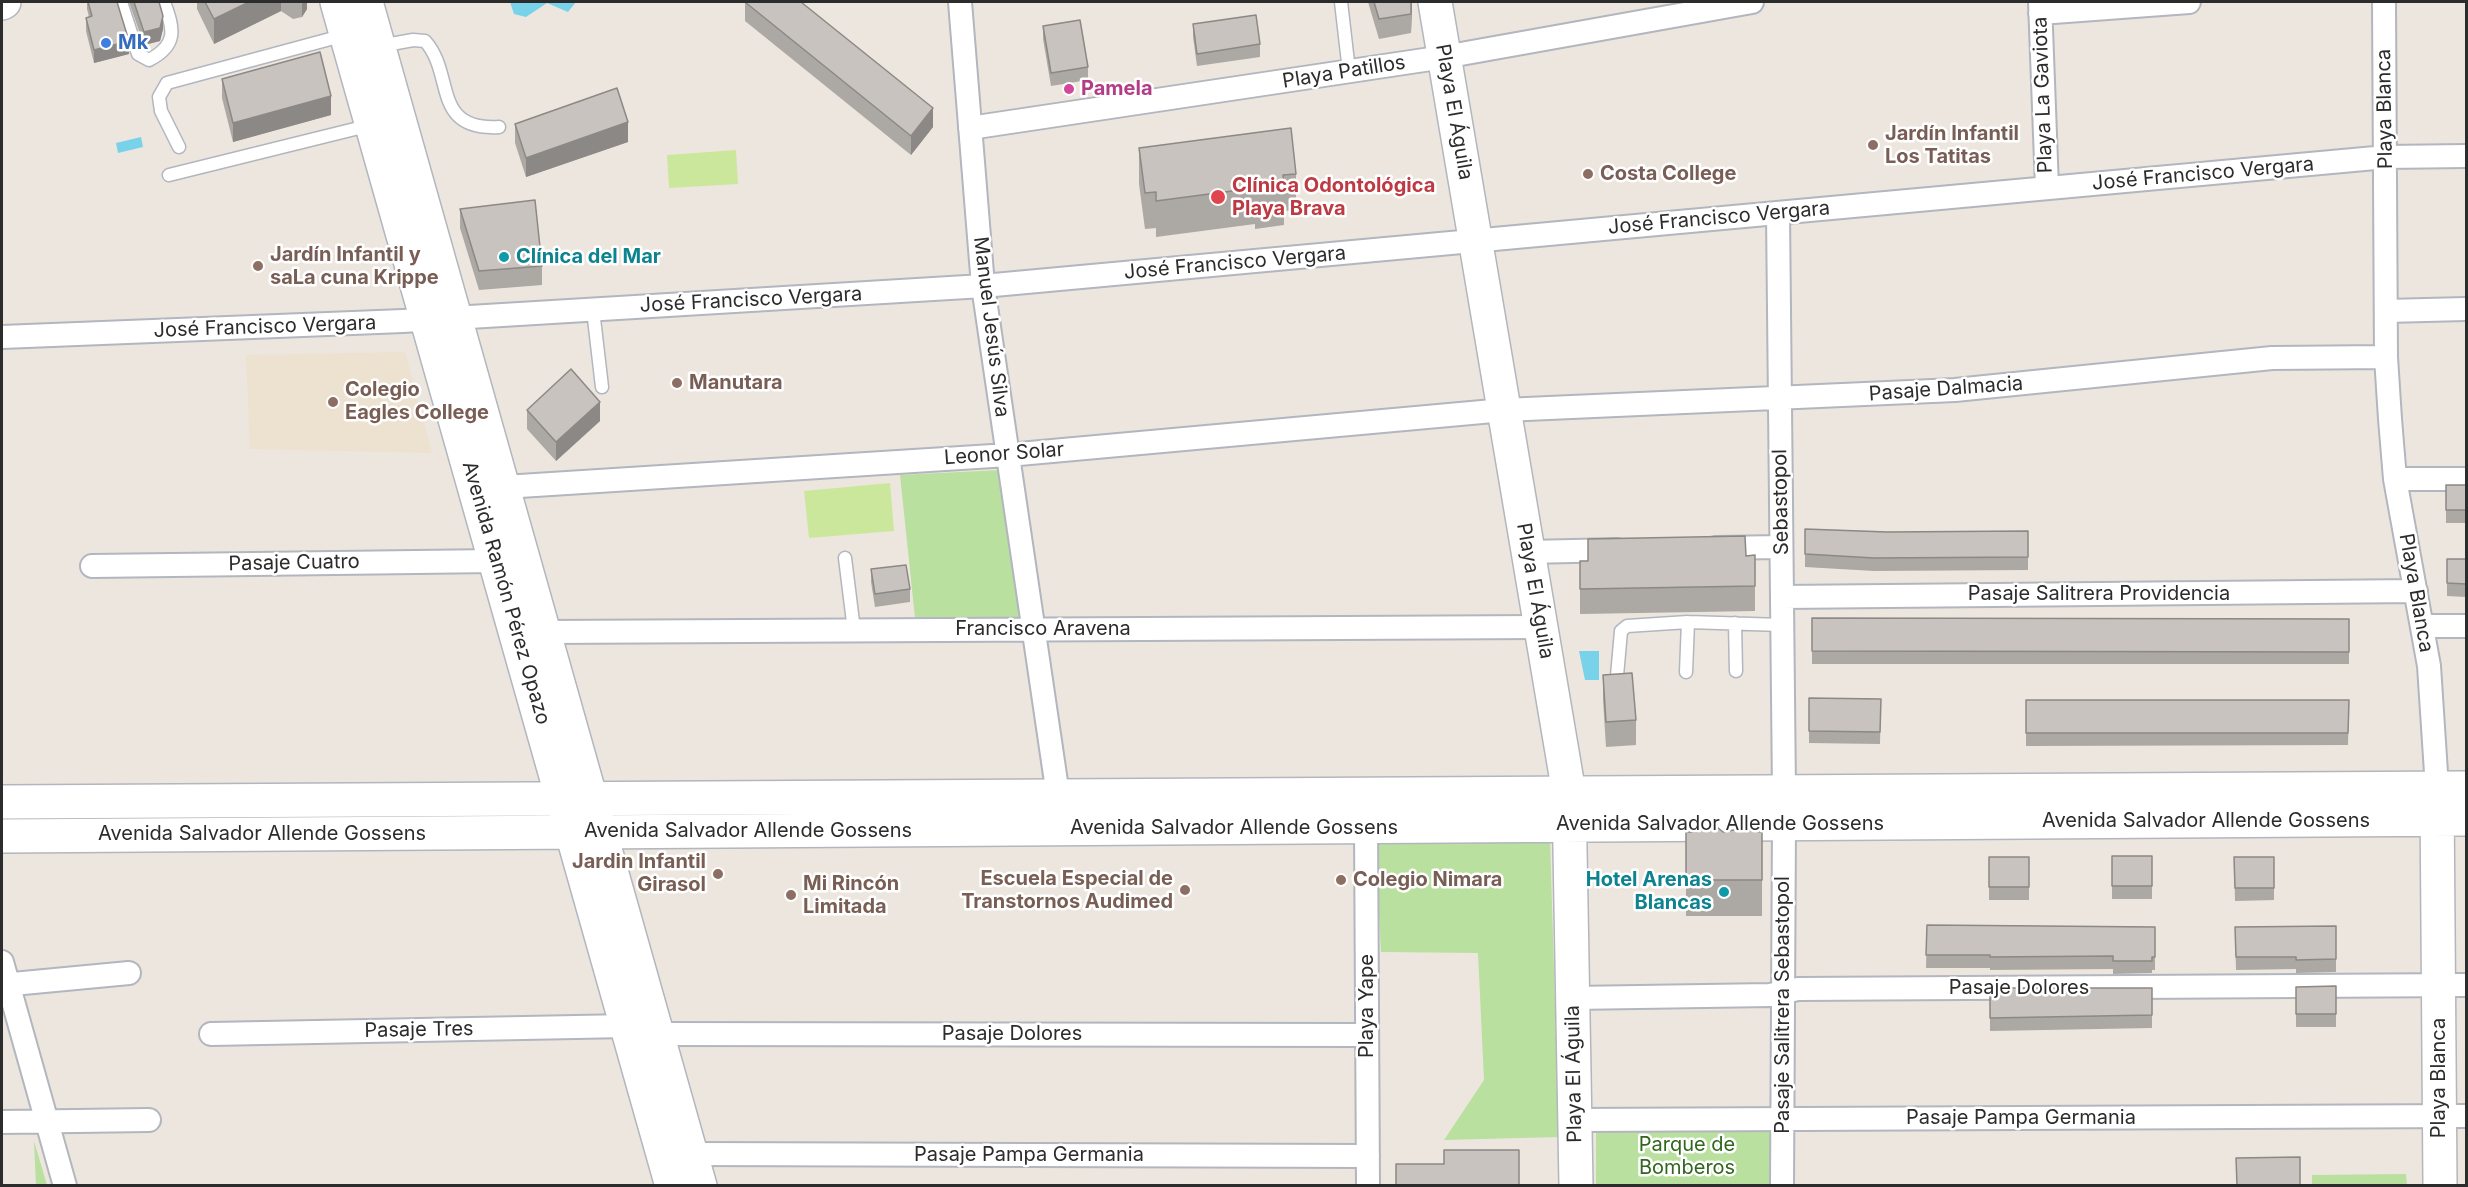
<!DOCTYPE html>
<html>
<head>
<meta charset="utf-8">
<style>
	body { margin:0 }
	#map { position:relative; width:2468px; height:1187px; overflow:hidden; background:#ede6df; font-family:Inter,sans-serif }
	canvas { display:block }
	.frame { position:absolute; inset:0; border:3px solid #2c2c2c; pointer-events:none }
</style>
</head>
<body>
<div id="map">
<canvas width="2468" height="1187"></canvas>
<div class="frame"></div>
</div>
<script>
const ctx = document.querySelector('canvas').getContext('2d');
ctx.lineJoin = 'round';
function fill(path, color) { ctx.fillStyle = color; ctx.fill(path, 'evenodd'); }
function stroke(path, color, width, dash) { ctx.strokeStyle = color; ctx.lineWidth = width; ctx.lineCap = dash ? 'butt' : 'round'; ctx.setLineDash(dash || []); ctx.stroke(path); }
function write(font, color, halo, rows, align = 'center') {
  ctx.font = font + ' Inter,sans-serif'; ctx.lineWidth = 5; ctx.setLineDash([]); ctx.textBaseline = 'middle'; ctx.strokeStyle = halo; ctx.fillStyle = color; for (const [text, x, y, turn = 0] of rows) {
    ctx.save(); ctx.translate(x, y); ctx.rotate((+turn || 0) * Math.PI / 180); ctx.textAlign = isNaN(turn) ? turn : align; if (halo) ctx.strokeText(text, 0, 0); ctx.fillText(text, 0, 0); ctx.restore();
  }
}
const education = new Path2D(`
	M405,352L432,453L250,449L246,355Z`);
const green = new Path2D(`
	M1000,470L1023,621L915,618L900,475Z
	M1375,836L1550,838L1559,1137L1444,1140L1484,1080L1478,953L1381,952Z
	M1602,1127L1768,1128L1778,1138V1185H1596V1132Z
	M34,1141L47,1185H36Z
	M2406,1174L2407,1185H2312V1175Z`);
const pitch = new Path2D(`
	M736,150L738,184L669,188L667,155Z
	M890,483L894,531L809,538L804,491Z`);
const water = new Path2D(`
	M510,2H576L568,12L547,3L526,17L514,14Z
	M141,137L143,147L118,153L116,143Z
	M1579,651H1599V680H1585Z`);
const lane = new Path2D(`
	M121,2L138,54L149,60C178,45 174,29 164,2
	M1341,2L1349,71
	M380,46L413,40L425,41C455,74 431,131 499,127
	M179,147L161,111L159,97L167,83L345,35
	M169,175L371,125
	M593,310L602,387
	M845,558L854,630
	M1735,623L1736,671
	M1686,672L1688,622
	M1617,676L1621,631L1627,626L1688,622L1782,625`);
const street = new Path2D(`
	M960,2L983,286L1060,809
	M2040,2L2047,188
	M2384,2L2386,357L2390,419L2395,479L2429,666L2437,788
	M2040,13L2189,2
	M970,128L1444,57L1752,2
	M1778,213L1784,792
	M2386,311L2466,309
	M2,337L403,321L983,286L2386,157L2466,156
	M2395,479H2466
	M504,487L1008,455L1504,410L1955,390L2272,358L2386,357
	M1716,548L1781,547
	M1528,552L1617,550
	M92,566L497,561
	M1782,597L2416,591
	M2422,626H2466
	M545,632L1541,627
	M1366,827L1368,1186
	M2,962L65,1186
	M2,985L129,973
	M1573,998L1770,995L1798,989L2466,985
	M211,1034L628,1026
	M657,1034L1367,1035
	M1575,1120L2466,1116
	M2,1122L149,1120
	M691,1154L1368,1156
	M1782,1186L1784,824`);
const secondary = new Path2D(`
	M337,2L672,1186
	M366,2L700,1186
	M1435,2L1569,793L1576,1186
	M2,3L4,2
	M2437,797L2440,1186
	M2,802L2466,788
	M2,836L2466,819`);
const wall = new Path2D(`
	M87,2H117L129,54L94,63L86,31V18L89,17L87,9Z
	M129,2H159L163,29L160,41L144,45Z
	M197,2H307V9L302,17L293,19L281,11L214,44L197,9Z
	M745,2L933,127L911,155L745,21Z
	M1368,2H1412L1411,33L1379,39Z
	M1193,24L1260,44V57L1197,66L1193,37Z
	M1043,26L1088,67V80L1051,86L1043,39Z
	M222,79L331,115L233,142L222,98Z
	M515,124L628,142L526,177L515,143Z
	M1139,148L1296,174V210L1284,211V225L1255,229V224L1156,237V228L1145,229L1139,184Z
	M460,209L542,266V285L479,290L460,228Z
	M527,410L600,421L556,461L527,429Z
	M2446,485H2466V523H2446Z
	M1805,529L1887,532L2028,531V570L1874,571L1805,567Z
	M1755,555V611L1580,614V561Z
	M2447,559H2466V597L2447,596Z
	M871,569L910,589V602L875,607L871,582Z
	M1812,618L2349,619V664H1812Z
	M1603,675L1636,720V745L1606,747L1603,700Z
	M1809,698L1881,699L1880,744L1809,743Z
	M2026,700H2349L2348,745L2026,746Z
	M1686,832H1762V916H1686Z
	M2112,856H2152V899H2112Z
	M1989,857H2029V900H1989Z
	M2234,857H2274V900L2235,901Z
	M1927,925L2155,927V970H2152V973L2113,974V969L1990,970V968H1926Z
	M2336,926V972L2296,973V969L2236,970L2235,927Z
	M2336,986V1027H2296V987Z
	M1990,988H2152V1028L1990,1031Z`);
const shadedWall = new Path2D(`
	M249,2H281V11L214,44V19Z
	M302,2H307V9L302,17Z
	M1411,2H1412L1411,33Z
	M163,16V29L160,41L144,45V32Z
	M129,41V54L94,63V50Z
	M331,96V115L233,142V123Z
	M933,108V127L911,155V136Z
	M628,122V142L526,177V158Z
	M600,402V421L556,461V442Z`);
const building = new Path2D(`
	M88,2H117L129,41L94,50L86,18L92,16Z
	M134,2H159L163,16L160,28L144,32Z
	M205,2H249L214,19Z
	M745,2H801L933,108L911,136Z
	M1374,2H1411V14L1379,19Z
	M1256,15L1260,44L1197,54L1193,24Z
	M1080,20L1088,67L1051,73L1043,26Z
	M320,52L331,96L233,123L222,79Z
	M617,88L628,122L526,158L515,124Z
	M1291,128L1296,174L1283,175L1284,189L1255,193V188L1156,201V192L1145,193L1139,148Z
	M535,200L542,266L479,271L460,209Z
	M571,369L600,402L556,442L527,410Z
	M2446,485H2466V510H2446Z
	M1805,529L1887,532L2028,531V557L1874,558L1805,554Z
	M1745,536L1746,556L1755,555V586L1580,589V561H1588V539Z
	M2447,559H2466V584L2447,583Z
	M906,565L910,589L875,594L871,569Z
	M1812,618L2349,619V652L1812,651Z
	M1632,673L1636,720L1606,722L1603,675Z
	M1809,698L1881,699L1880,732L1809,731Z
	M2026,700H2349L2348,733H2026Z
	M1704,827H1717L1723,832L1739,829L1762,832V880H1686V832H1698Z
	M2112,856H2152V886H2112Z
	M1989,857H2029V887H1989Z
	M2234,857H2274V888H2235Z
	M1927,925L2155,927V957H2152V961H2113V956L1990,957V955H1926Z
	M2336,926V959L2296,960V957H2236L2235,927Z
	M2336,986V1014H2296V987Z
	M1990,988H2152V1015L1990,1018Z
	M1444,1150H1519V1185H1396V1164H1444Z
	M2300,1157V1185H2237L2236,1158Z`);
const markers = [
	[106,43,6,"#3f7fe0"],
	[1069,89,6,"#d1479c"],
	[1873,145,6,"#8d6e63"],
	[1588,174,6,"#8d6e63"],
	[1218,197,8,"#e0444e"],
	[504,257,6,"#0f9aa8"],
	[258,266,6,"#8d6e63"],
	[677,383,6,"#8d6e63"],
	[333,402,6,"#8d6e63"],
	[718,874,6,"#8d6e63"],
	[1341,880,6,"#8d6e63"],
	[1185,890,6,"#8d6e63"],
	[1724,892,6,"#0f9aa8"],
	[791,895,6,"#8d6e63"]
];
const shopNames = [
	["Mk",118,43]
];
const streetNames = [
	["Playa Patillos",1344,72,-9],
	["Playa La Gaviota",2043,95,-92],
	["Playa Blanca",2385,109,-91],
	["Playa El Águila",1454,112,80],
	["José Francisco Vergara",2203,174,-5],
	["José Francisco Vergara",1719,218,-5],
	["José Francisco Vergara",1235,263,-5],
	["José Francisco Vergara",751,300,-3],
	["José Francisco Vergara",265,327,-2],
	["Manuel Jesús Silva",991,327,83],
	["Pasaje Dalmacia",1946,389,-4],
	["Leonor Solar",1004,454,-4],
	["Sebastopol",1781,502,-91],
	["Pasaje Cuatro",294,563,-1],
	["Playa El Águila",1535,591,80],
	["Avenida Ramón Pérez Opazo",506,593,74],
	["Playa Blanca",2416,593,80],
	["Pasaje Salitrera Providencia",2099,594],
	["Francisco Aravena",1043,629],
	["Avenida Salvador Allende Gossens",2206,821],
	["Avenida Salvador Allende Gossens",1720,824],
	["Avenida Salvador Allende Gossens",1234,828],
	["Avenida Salvador Allende Gossens",748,831],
	["Avenida Salvador Allende Gossens",262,834],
	["Pasaje Dolores",2019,988],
	["Pasaje Salitrera Sebastopol",1783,1005,-90],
	["Playa Yape",1367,1006,-90],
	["Pasaje Tres",419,1030,-1],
	["Pasaje Dolores",1012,1034],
	["Playa El Águila",1574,1074,-91],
	["Playa Blanca",2439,1078,-90],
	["Pasaje Pampa Germania",2021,1118],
	["Pasaje Pampa Germania",1029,1155]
];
const hotelNames = [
	["Pamela",1081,89]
];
const educationNames = [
	["Jardín Infantil",1885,134],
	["Los Tatitas",1885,157],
	["Costa College",1600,174],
	["Jardín Infantil y",270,255],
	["saLa cuna Krippe",270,278],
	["Manutara",689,383],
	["Colegio",345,390],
	["Eagles College",345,413],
	["Jardin Infantil",706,862,"right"],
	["Girasol",706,885,"right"],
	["Escuela Especial de",1173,879,"right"],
	["Transtornos Audimed",1173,902,"right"],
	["Colegio Nimara",1353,880],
	["Mi Rincón",803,884],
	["Limitada",803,907]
];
const healthNames = [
	["Clínica Odontológica",1232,186],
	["Playa Brava",1232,209]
];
const cultureNames = [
	["Clínica del Mar",516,257],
	["Hotel Arenas",1712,880,"right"],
	["Blancas",1712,903,"right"]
];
const parkNames = [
	["Parque de",1687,1145],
	["Bomberos",1687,1168]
];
fill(education, '#ede1cf');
fill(green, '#b9e09f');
fill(pitch, '#cbe79b');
fill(water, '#78d2e9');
stroke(lane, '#b2b6be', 15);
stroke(street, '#b2b6be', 26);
stroke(secondary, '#b2b6be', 36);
stroke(lane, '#fff', 12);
stroke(street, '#fff', 22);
stroke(secondary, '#fff', 33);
fill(wall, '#aca8a3');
fill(shadedWall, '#8c8885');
fill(building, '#c8c3be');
stroke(building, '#8c8885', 1.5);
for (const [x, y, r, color] of markers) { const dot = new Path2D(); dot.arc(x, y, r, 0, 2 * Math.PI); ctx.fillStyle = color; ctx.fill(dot); stroke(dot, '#fff', 2); }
write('bold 20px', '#366cbe', '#fff', shopNames, 'left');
write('20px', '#2c2c2c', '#fff', streetNames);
write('bold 20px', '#b23c85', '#fff', hotelNames, 'left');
write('bold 20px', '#785e54', '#fff', educationNames, 'left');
write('bold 20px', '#be3a42', '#fff', healthNames, 'left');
write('bold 20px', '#0d838f', '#fff', cultureNames, 'left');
write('20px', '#32661f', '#fff', parkNames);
</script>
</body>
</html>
